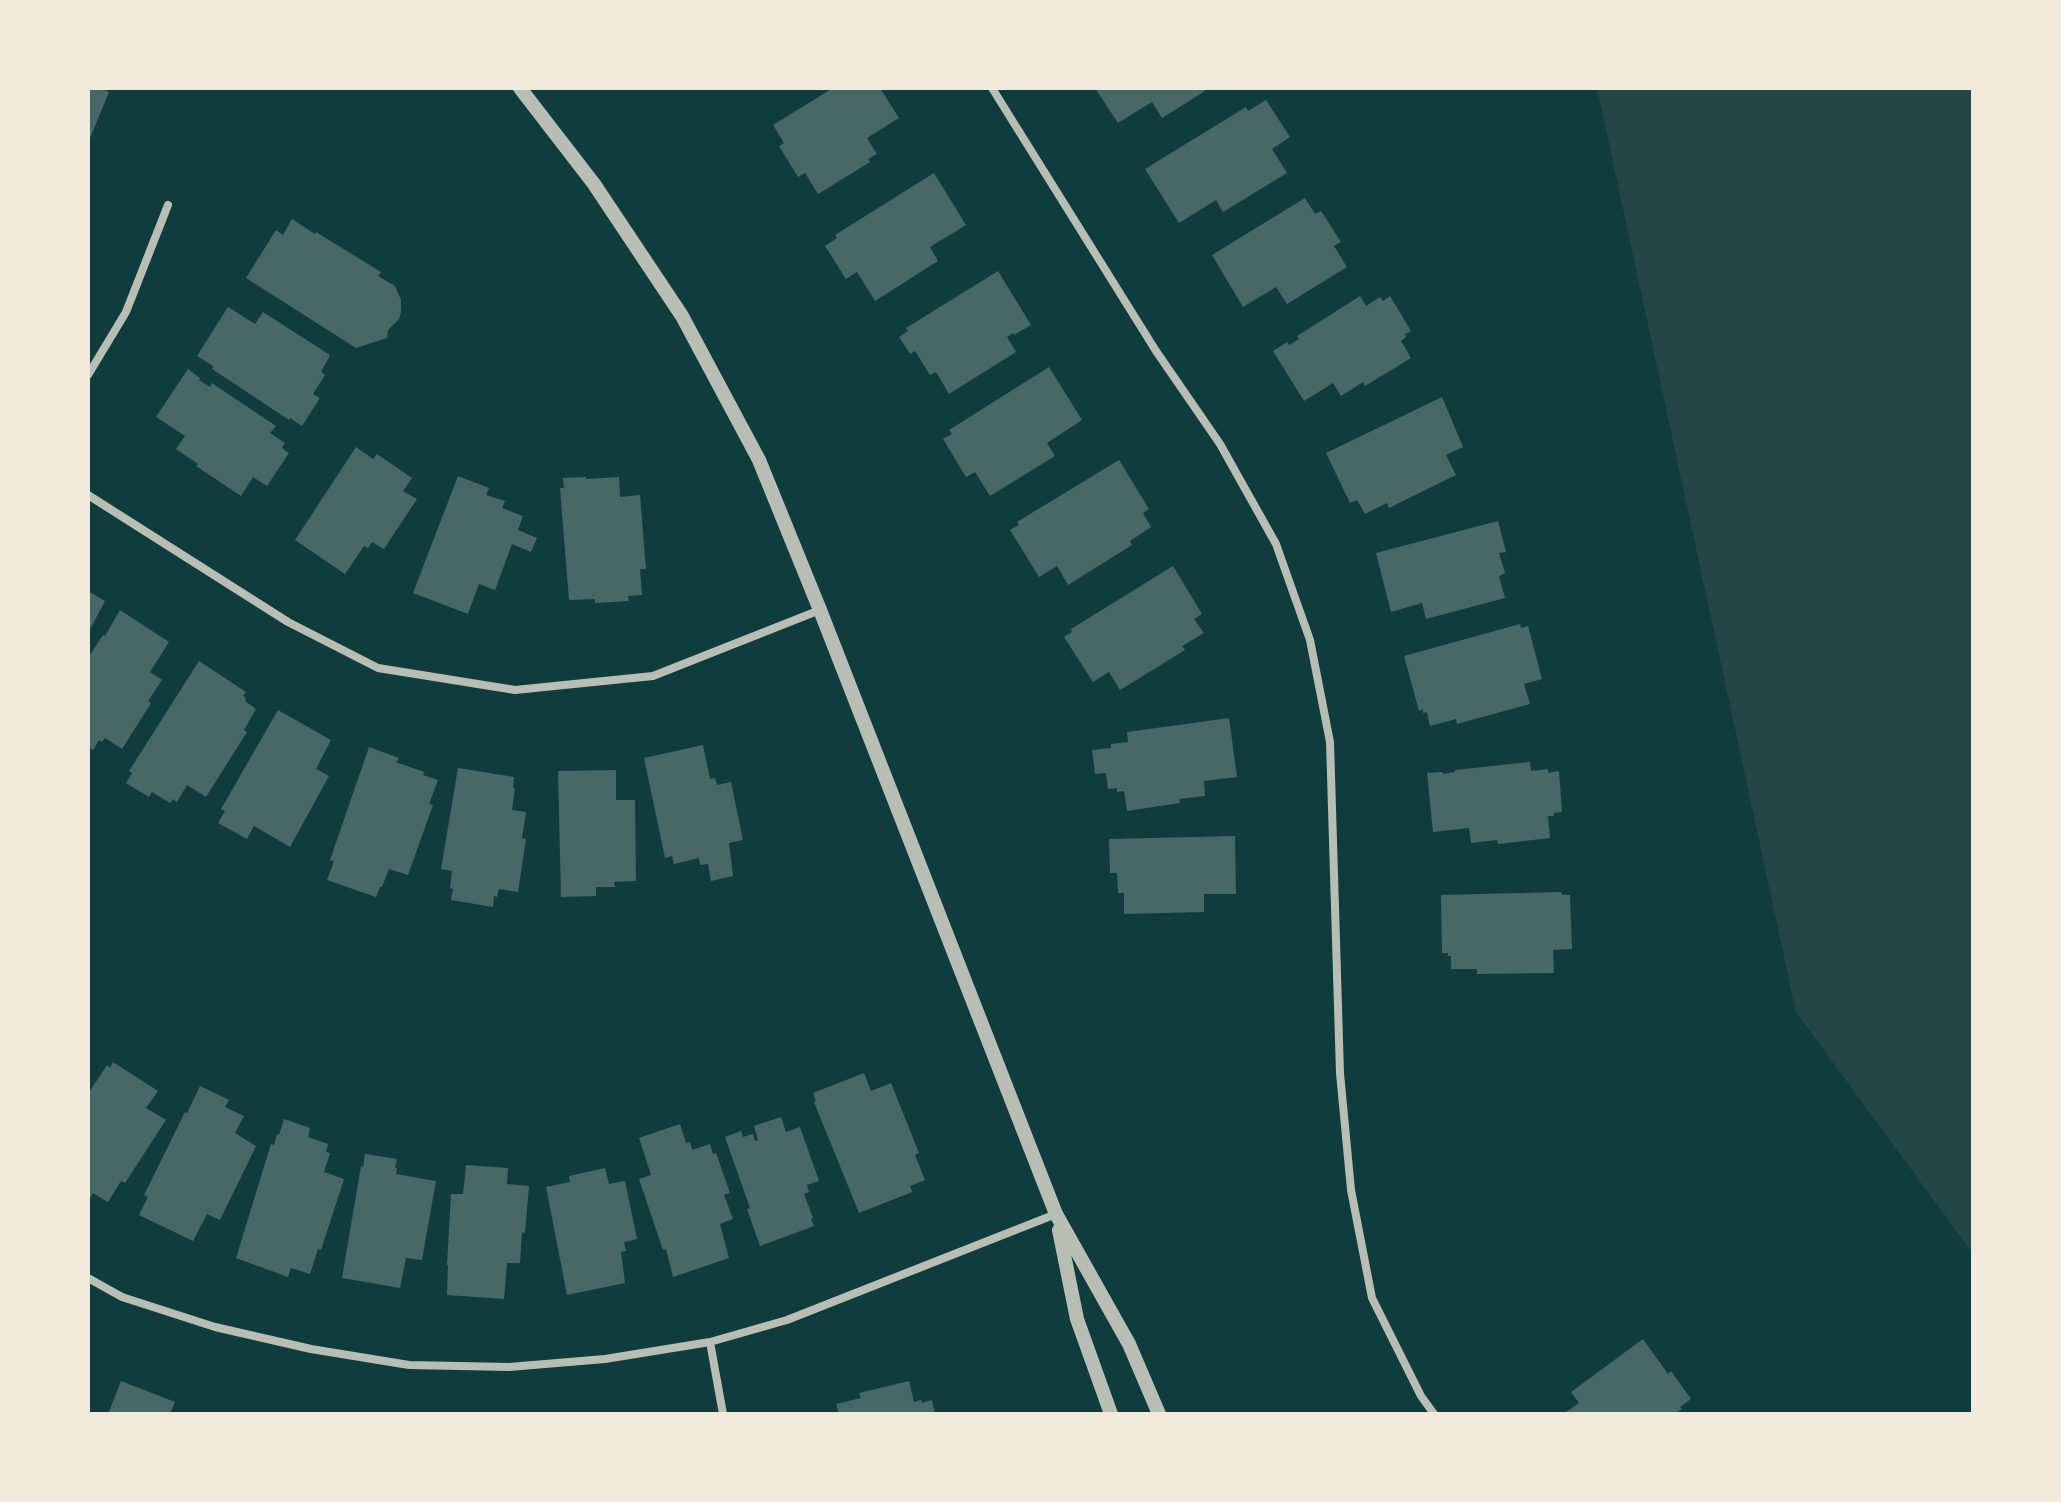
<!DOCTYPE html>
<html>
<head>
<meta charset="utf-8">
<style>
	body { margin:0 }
	#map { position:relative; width:2061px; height:1502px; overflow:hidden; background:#0f3d3e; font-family:"IBM Plex Serif",serif }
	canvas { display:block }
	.frame { position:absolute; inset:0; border:90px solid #f1e9da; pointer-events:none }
</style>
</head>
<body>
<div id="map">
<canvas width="2061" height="1502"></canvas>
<div class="frame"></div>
</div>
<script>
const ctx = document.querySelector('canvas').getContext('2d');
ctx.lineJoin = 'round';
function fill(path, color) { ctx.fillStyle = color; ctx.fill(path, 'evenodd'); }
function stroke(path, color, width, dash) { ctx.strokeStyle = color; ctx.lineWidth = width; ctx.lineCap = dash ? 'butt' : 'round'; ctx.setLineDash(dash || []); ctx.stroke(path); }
const green = new Path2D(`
	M1597,88H1973V1254L1796,1012Z`);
const building = new Path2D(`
	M88,88H100L109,92L88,143Z
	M833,88H880L899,118L867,138L877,154L868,159L870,162L818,194L805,173L798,177L779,146L784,143L773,125Z
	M1095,88H1203L1205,91L1162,118L1152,102L1118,123Z
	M1266,100L1290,137L1272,149L1287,173L1223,212L1216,200L1179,223L1145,169L1246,107L1248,111Z
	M934,173L966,225L930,247L938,261L875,301L857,272L846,279L825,246L837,238L835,235Z
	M1305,198L1315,214L1321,211L1341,242L1334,246L1347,267L1287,304L1276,287L1243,307L1212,255Z
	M292,219L315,234L316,232L381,272L378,276L395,286L401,300V312L399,319L388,330L387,338L356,348L246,278L276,230L283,235Z
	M998,271L1031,325L1014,335L1013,333L1007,337L1016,352L949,394L936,372L930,375L915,351L910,354L899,337L908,331L906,328Z
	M1360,296L1366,306L1380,297L1383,301L1390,296L1411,331L1405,334L1406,337L1401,341L1411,358L1365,386L1363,382L1341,396L1333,383L1304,401L1273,351L1287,342L1289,345L1299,339L1297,336Z
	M228,307L255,324L263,312L330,355L321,372L325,375L313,394L320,398L302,426L290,418L289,420L212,369L213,366L197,356Z
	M1049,367L1082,420L1047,443L1055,456L990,496L975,472L966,477L943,439L952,434L949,430Z
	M188,369L200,378L199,380L210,387L212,383L276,426L270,433L285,443L282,448L289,453L267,486L253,477L241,496L196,466L198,464L176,449L185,436L156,417Z
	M1442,397L1463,447L1446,455L1456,475L1389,508L1387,503L1365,514L1357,500L1350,503L1326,453Z
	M356,447L373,459L377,454L412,478L403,491L417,499L384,549L372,542L368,548L364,546L345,574L295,540Z
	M1119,460L1149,509L1143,513L1151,527L1130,541L1132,545L1068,585L1057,566L1039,577L1010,530L1019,525L1017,522Z
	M458,476L489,488L486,495L505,501L502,508L523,516L518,530L537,538L531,552L512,544L495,590L479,584L468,614L413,593Z
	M586,477V479L619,477L620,497L640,495L646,569H640L642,595L628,596L629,601L595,603V599L569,600L560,488H564L563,478Z
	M1498,521L1506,552L1499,553L1505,573L1499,576L1505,598L1426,619L1422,603L1391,612L1376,553Z
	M1173,566L1202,614L1194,619L1204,633L1182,646L1185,650L1120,690L1109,672L1093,682L1064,637L1072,632L1071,629Z
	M88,591L105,601L88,633Z
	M120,610L169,642L150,672L162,680L148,701L151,703L122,749L105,738L102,742L99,740L93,750L88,747V658L103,635L105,636Z
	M1520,624L1521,628L1528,626L1542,679L1524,684L1530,704L1457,724L1456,719L1430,726L1427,712L1423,713V709L1419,711L1404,656Z
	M199,661L246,692L243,696L246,698L245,701L256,709L244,730L247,732L206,797L187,785L177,802L173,799L170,803L152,792L149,797L126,783L132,773L129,771Z
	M278,710L331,740L316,769L329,776L290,847L254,826L247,839L218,823L225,811L221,809Z
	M1229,718L1237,777L1204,781L1205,796L1179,799L1180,803L1127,811L1124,791L1117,792V788L1108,789L1106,773L1095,774L1092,750L1111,748V744L1128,742L1127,732Z
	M703,745L710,779L715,778L717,785L731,782L743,840L729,843L733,876L711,881L708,864L700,865L699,858L674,864L672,856L665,858L644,758Z
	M369,747L399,758L396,762L424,772L423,775L438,780L429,804L433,805L408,875L389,869L382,887H380L376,897L327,880L334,861L330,860Z
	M1530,762L1531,771L1548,769V773L1559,771L1562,812L1554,813V816H1548L1550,838L1498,844L1497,840L1471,843L1469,828L1433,832L1427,773L1443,772V774L1455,772V770Z
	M458,768L514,777L513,788H515L512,810L526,812L522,838L526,839L518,892L499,889L497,897L494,896L493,907L451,900L453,889L450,888L452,871L441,869Z
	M616,770V800H635L636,881L614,882L615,887H596V896L561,897L558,771Z
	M1235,836L1236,894H1204V912L1124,914V893H1118L1117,873H1110L1109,839Z
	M1561,892L1562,895H1570L1572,949L1553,950L1554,973L1477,974V969H1451V956H1448V953H1442L1441,895Z
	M113,1062L158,1091L146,1108L166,1120L125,1183L121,1181L108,1202L93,1193L88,1201V1094L107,1065L110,1068Z
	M864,1073L871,1091L891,1083L919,1153L915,1155L925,1180L910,1186L912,1192L859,1213L814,1102L816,1101L813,1093Z
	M200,1086L229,1100L225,1107L244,1116L235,1133L256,1146L220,1220L207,1214L193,1241L139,1215L148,1197L144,1195L185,1112L187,1113Z
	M781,1117L786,1132L800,1127L819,1181L807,1185L809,1192L804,1194L813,1218L811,1219L814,1226L760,1246L747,1209L750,1208L725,1137L741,1131L743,1137L753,1134L755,1141L758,1140L754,1126Z
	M284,1119L310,1128L308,1137L328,1144L326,1152L330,1153L324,1172L344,1179L321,1250L318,1249L310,1274L291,1268L288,1277L236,1258L271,1144L274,1145L277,1134L279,1135Z
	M680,1124L686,1143L690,1142L692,1150L710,1144L713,1154L716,1153L730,1193L724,1195L733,1219L720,1224L729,1258L673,1277L666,1249L663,1250L639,1179L651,1175L639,1138Z
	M365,1154L397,1159L395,1168H397L396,1174L436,1181L422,1260L406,1258L400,1288L342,1278L361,1166L363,1167Z
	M466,1165L508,1168L507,1184L529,1186L525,1233L522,1232L520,1263H507L504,1299L447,1295L448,1265H447L451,1194H463Z
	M605,1168L609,1184L625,1181L637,1239L624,1242L626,1251L621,1252L625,1283L567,1295L546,1187L570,1182L569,1176Z
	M1643,1339L1668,1374L1671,1371L1691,1399L1680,1407L1682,1409L1674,1414H1563L1579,1403L1571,1392Z
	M121,1381L175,1402L170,1414H108Z
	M909,1381L914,1402L921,1400L922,1403L932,1400L935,1414H839L836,1404L861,1398L859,1393Z`);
const minor = new Path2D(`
	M992,88L1156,351L1220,444L1276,544L1310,640L1330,742L1340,1073L1351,1190L1372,1298L1421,1396L1434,1414
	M88,375L126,312L168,205
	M88,495L288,622L378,668L515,690L653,676L820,610
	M88,1278L122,1297L215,1327L311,1349L409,1365L509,1367L605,1359L710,1342L787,1320L1056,1214
	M710,1342L723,1414`);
const tertiary = new Path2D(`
	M520,88L594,184L682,316L759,460L820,610L1056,1214L1129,1344L1159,1414
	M1059,1230L1077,1319L1111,1414`);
fill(green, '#244646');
fill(building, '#486865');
stroke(minor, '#b8beb3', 8);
stroke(tertiary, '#b8beb3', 14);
</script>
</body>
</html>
